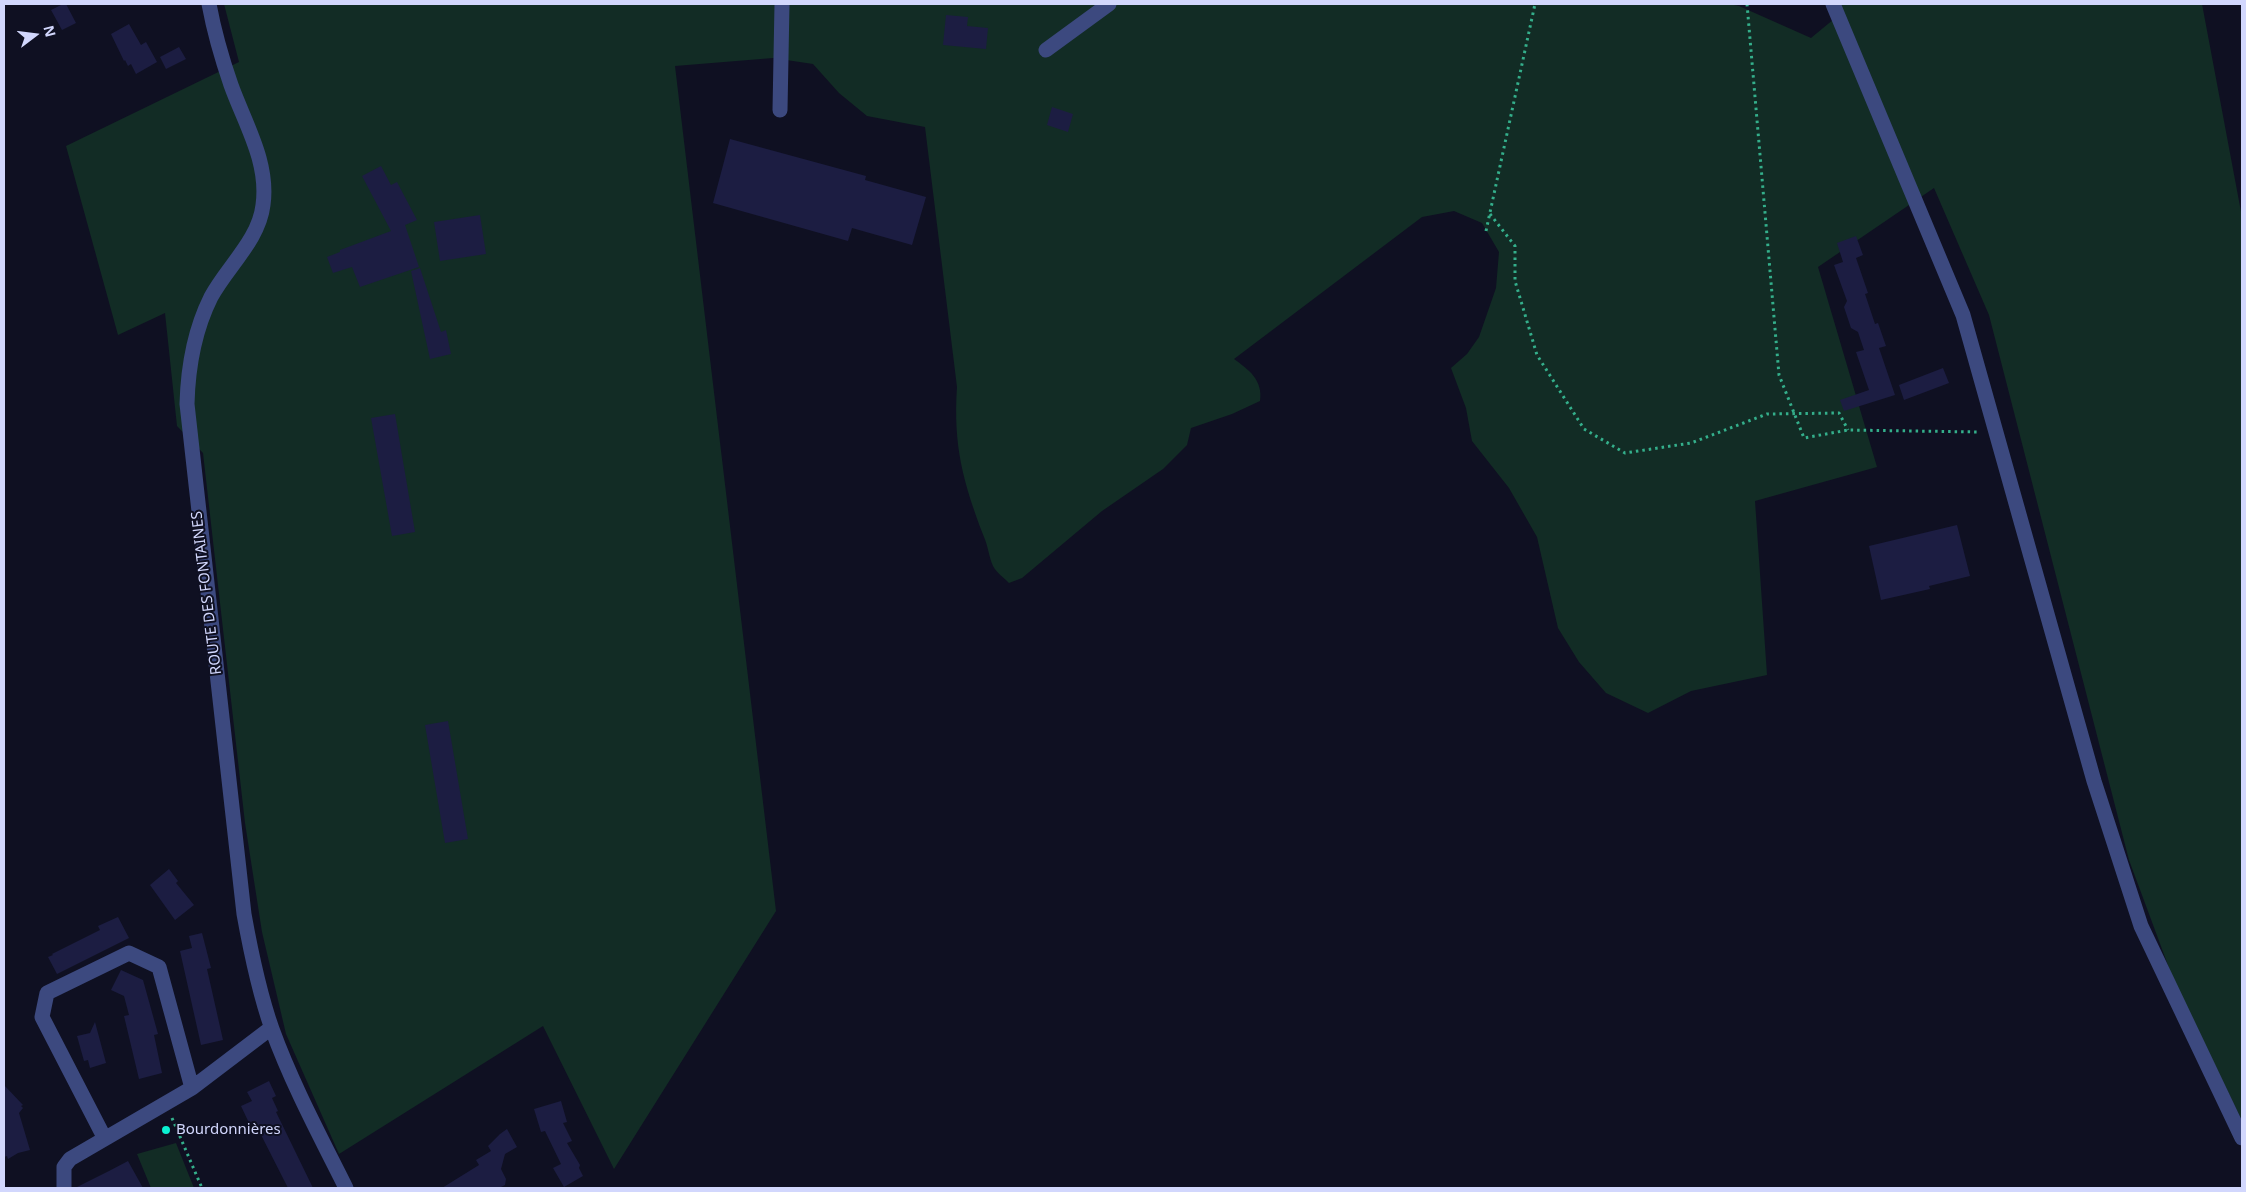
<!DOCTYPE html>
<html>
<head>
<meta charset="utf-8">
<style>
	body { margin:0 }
	#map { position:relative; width:2246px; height:1192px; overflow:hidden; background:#0f1022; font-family:"Noto Sans",sans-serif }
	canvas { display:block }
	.frame { position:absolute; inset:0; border:5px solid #d2d7fd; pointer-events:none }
	.north { position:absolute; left:10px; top:10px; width:50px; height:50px; -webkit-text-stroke:4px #0f1022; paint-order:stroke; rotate:75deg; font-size:14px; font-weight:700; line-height:20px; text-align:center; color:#d2d7fd }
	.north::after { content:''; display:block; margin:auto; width:18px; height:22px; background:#d2d7fd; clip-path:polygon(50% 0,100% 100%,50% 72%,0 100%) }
</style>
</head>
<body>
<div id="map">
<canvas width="2246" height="1192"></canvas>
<div class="frame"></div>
<div class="north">N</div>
</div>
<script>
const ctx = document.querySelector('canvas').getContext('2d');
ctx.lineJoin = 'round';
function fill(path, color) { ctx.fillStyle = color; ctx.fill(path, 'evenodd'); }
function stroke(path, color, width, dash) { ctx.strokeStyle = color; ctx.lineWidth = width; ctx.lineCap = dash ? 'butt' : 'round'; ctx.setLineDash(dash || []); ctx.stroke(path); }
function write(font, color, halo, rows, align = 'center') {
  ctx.font = font + ' "Noto Sans",sans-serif'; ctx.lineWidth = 4; ctx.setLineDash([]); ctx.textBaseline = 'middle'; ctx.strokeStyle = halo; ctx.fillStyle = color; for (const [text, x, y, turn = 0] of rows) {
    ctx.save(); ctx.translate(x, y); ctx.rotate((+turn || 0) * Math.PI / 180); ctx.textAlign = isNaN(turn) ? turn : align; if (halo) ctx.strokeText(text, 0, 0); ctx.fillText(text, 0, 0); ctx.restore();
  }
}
const green = new Path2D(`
	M224,4H1729L1739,6L1811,38L1834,19L1829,4H2202L2242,217V1121L2172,976L2129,860L1989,315L1934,188L1818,267L1877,467L1755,501L1767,675L1691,691L1648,713L1606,693L1579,662L1558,628L1537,537L1509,488L1472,441L1466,408L1451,368L1467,354L1479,337L1496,288L1499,252L1482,223L1454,211L1422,217L1234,359C1249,370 1263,380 1260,401L1232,414L1191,428L1187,445L1163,469L1102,511L1022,578L1009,583C1004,578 996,572 993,566C989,557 988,546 984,537C963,482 953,446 957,387L925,127L867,116L839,93L813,64L773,58L675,66L776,911L614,1169L543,1026L339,1154L286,1034L262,932L245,823L203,453L177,426L165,313L118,335L66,146L239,62Z
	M176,1143L194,1188H151L137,1154Z`);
const building = new Path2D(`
	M63,4H66L76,23L62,30L51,10Z
	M946,15L968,17L967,26L988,28L986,49L943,45Z
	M129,24L141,45L146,42L157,62L136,74L131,64L128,66L125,60L124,61L111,34Z
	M179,47L186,59L166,69L160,57Z
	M1052,107L1073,114L1068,132L1047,125Z
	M730,139L866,176L865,180L926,197L912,245L852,228L848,241L713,203Z
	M381,166L391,185L397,182L417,220L405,225L419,267L360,287L352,267L333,273L327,257L340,252V250L391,231L362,176Z
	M480,215L486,254L440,261L434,222Z
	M1856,236L1863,255L1856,258L1868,293L1865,294L1875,324L1878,323L1886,346L1879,348L1895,395L1844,411L1840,400L1869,390L1856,352L1864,350L1858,332L1851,328L1844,307L1847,301L1834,265L1843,262L1837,243Z
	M420,268L441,332L446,330L451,354L430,359L411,271Z
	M1943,368L1949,383L1904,400L1899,385Z
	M395,414L415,532L392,536L371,418Z
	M1957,525L1970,576L1929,586L1930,589L1881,600L1869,546Z
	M448,721L468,839L445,843L425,725Z
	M169,869L178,881L176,883L194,905L175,920L150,885Z
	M118,917L129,938L57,974L48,957L53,955L52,954L100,930L98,926Z
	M202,933L211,968L207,969L223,1040L201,1045L180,951L192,948L189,936Z
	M121,970L143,980L158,1034L154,1035L162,1073L139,1079L124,1016L129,1015L124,996L111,990Z
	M95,1022L106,1063L90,1068L88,1060L84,1061L77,1036L90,1033Z
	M269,1081L276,1096L272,1098L278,1111L276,1112L313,1188H288L255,1123L250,1125L241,1106L252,1101L247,1092Z
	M4,1085L23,1105L21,1106L23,1108L19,1113L30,1150L18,1153L8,1159L7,1156L4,1157Z
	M561,1101L567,1122L563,1123L572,1141L567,1143L580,1165L579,1168L583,1176L564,1187L553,1168L561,1164L545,1131L541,1132L534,1109Z
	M507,1129L517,1147L505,1154L501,1169L506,1179L505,1185L499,1188H442L479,1165L476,1160L491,1151L488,1146L500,1134Z
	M128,1161L143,1188H75L109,1171Z`);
const path = new Path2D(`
	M1747,4L1779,375L1804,438L1848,430L1979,432
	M1490,214L1515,246V281L1537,355L1584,429L1625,453L1691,443L1767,414L1839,413L1848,430
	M1486,231L1535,4
	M172,1118L202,1188`);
const minor = new Path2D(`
	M209,4C214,31 222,59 231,85C245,124 269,162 263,205C259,240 227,267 211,297C194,331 188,366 187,404L244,914C251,953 259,992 272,1029C292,1084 320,1136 346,1188
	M1833,4L1963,315L2094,781L2141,926L2242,1138
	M1046,50L1109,4
	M780,110L782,4
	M104,1137L42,1017L47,993L129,953L159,967L192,1088
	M64,1188V1167L70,1159L192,1088L271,1028`);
const markers = [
	[166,1130,5,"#0af1d2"]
];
const streetNames = [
	["ROUTE DES FONTAINES",207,593,-97]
];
const poiNames = [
	["Bourdonnières",176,1130]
];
fill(green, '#122c25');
fill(building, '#1c1d42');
stroke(path, '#34af8b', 3, [2.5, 4]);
stroke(minor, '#3c497f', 15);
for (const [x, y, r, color] of markers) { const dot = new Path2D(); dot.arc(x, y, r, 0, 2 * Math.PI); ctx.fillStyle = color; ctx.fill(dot); stroke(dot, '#0f1022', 2); }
write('15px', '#d2d7fd', '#0f1022', streetNames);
write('15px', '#d2d7fd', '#0f1022', poiNames, 'left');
</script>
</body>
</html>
